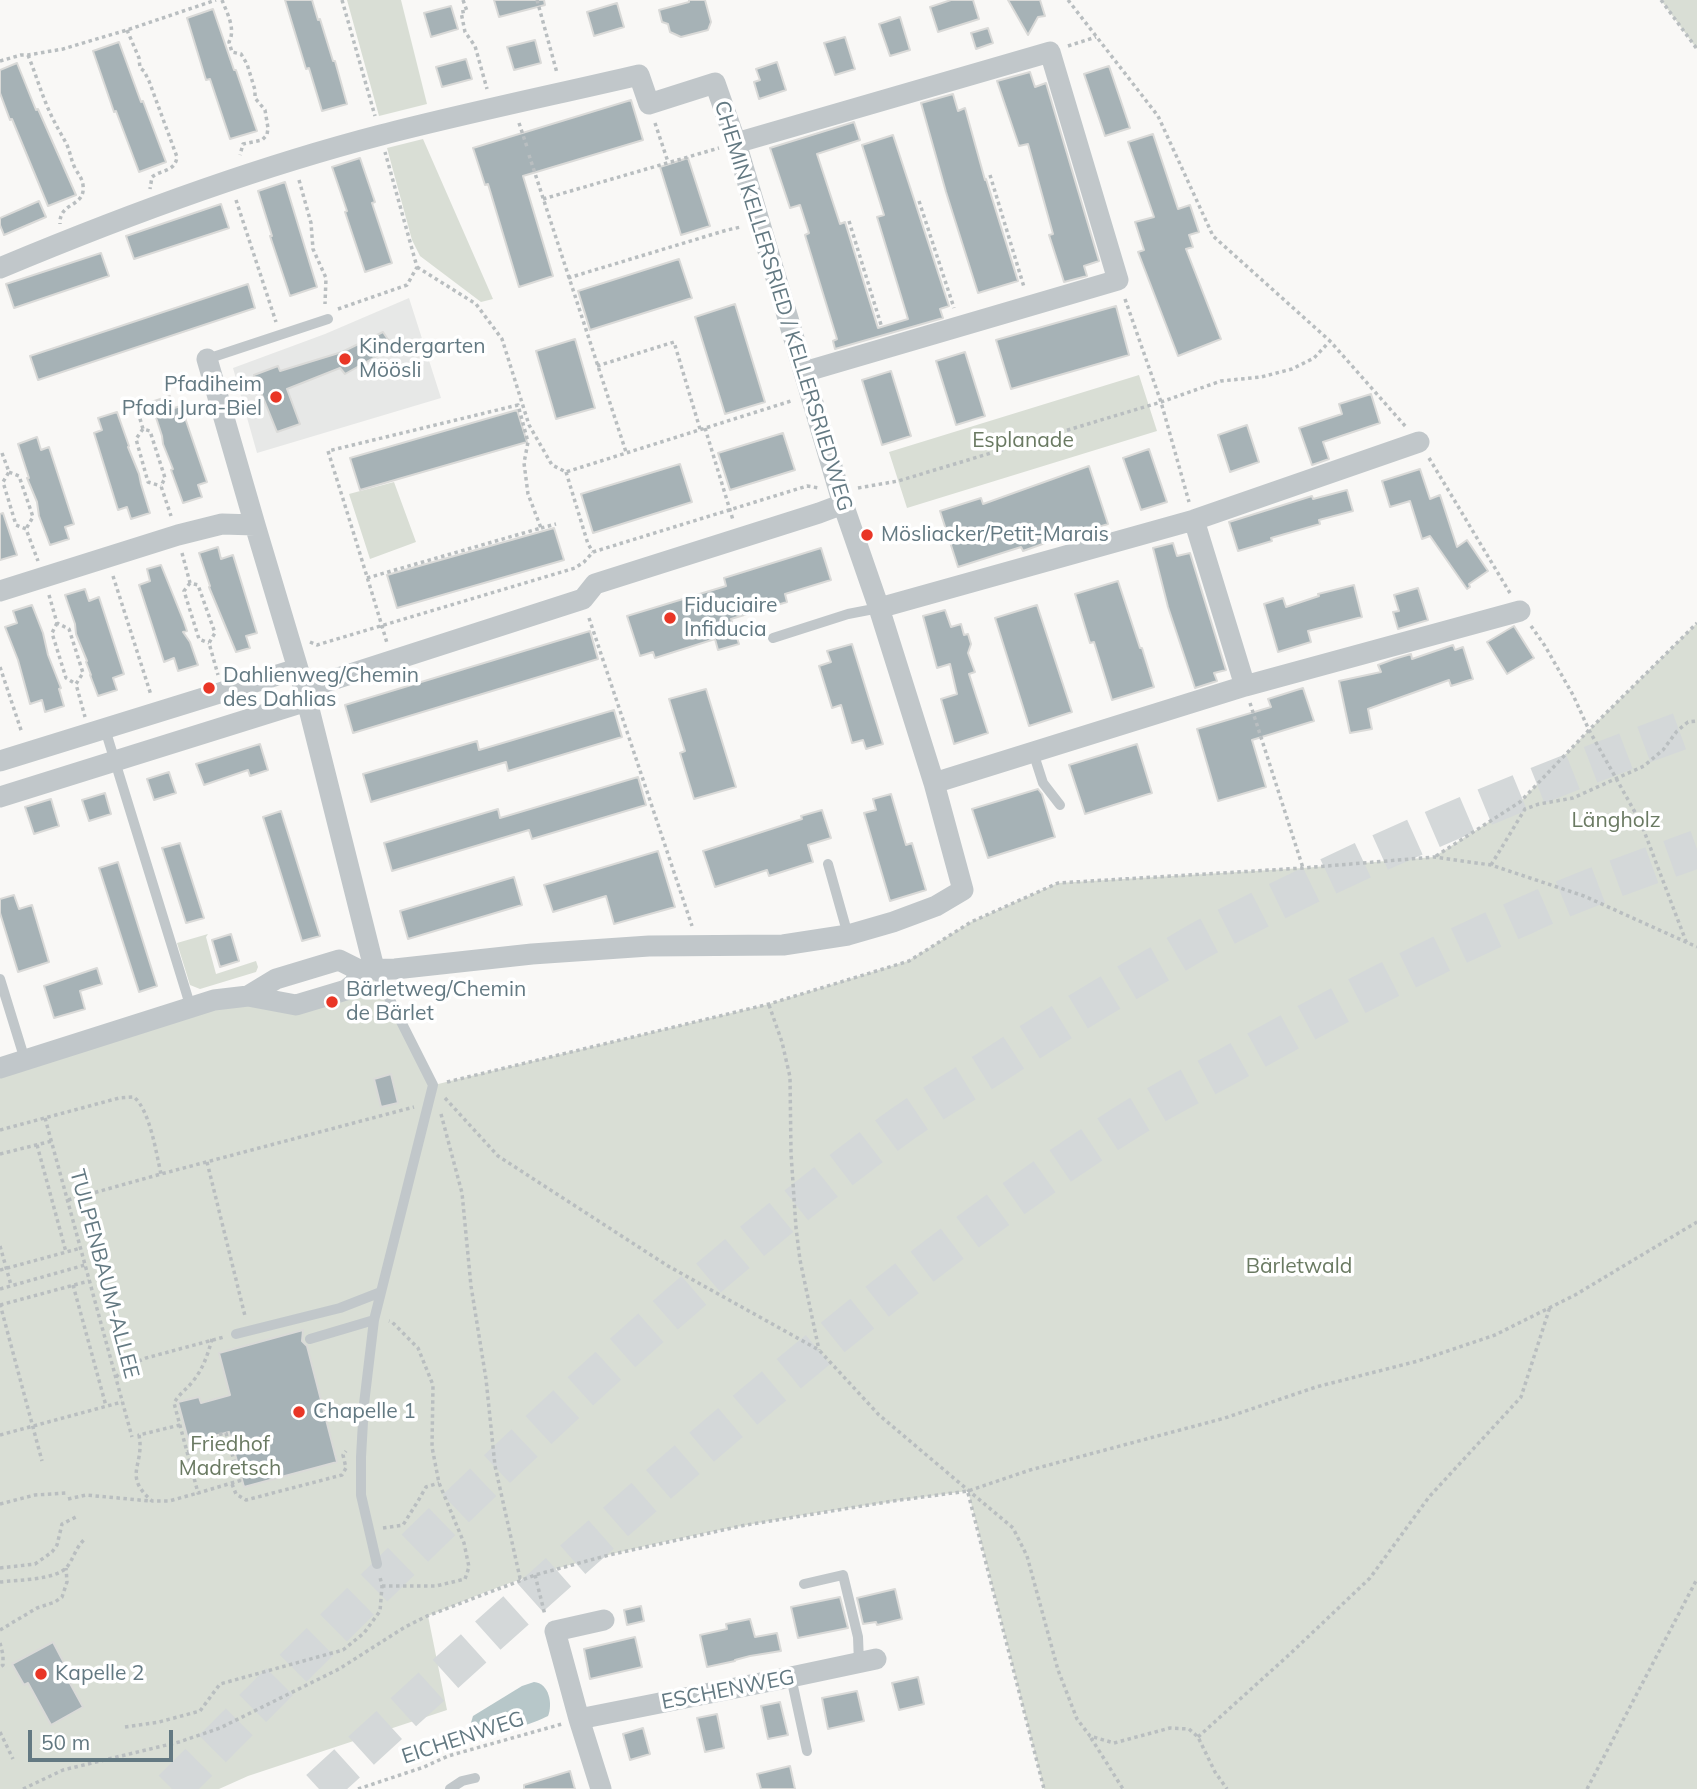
<!DOCTYPE html>
<html>
<head>
<meta charset="utf-8">
<style>
	body { margin:0 }
	#map { position:relative; width:1697px; height:1789px; overflow:hidden; background:#f9f8f6; font-family:Mulish,sans-serif }
	canvas { display:block }
	.scale { position:absolute; left:28px; top:1730px; width:145px; height:32px; box-sizing:border-box; border:4px solid #637982; border-top:0; padding-left:9px; font-size:21px; line-height:24px; white-space:nowrap; color:#637982; -webkit-text-stroke:5px #fff; paint-order:stroke }
</style>
</head>
<body>
<div id="map">
<canvas width="1697" height="1789"></canvas>
<div class="scale">50 m</div>
</div>
<script>
const ctx = document.querySelector('canvas').getContext('2d');
ctx.lineJoin = 'round';
function fill(path, color) { ctx.fillStyle = color; ctx.fill(path, 'evenodd'); }
function stroke(path, color, width, dash) { ctx.strokeStyle = color; ctx.lineWidth = width; ctx.lineCap = dash ? 'butt' : 'round'; ctx.setLineDash(dash || []); ctx.stroke(path); }
function write(font, color, halo, rows, align = 'center') {
  ctx.font = font + ' Mulish,sans-serif'; ctx.lineWidth = 7; ctx.setLineDash([]); ctx.textBaseline = 'middle'; ctx.strokeStyle = halo; ctx.fillStyle = color; for (const [text, x, y, turn = 0] of rows) {
    ctx.save(); ctx.translate(x, y); ctx.rotate((+turn || 0) * Math.PI / 180); ctx.textAlign = isNaN(turn) ? turn : align; if (halo) ctx.strokeText(text, 0, 0); ctx.fillText(text, 0, 0); ctx.restore();
  }
}
const built = new Path2D(`
	M409,298L441,398L257,453L233,368L325,334Z`);
const green = new Path2D(`
	M347,0H401L427,104L379,116Z
	M1661,0H1697V49Z
	M423,139L493,299L481,302L420,256L412,240L387,148Z
	M1139,375L1157,431L907,508L889,452Z
	M394,482L416,542L370,559L349,494Z
	M1697,623V1789H1044L968,1491C823,1510 678,1533 538,1574C500,1585 464,1601 428,1616L447,1710L248,1776L219,1789H0V1068L214,1000L296,1005L374,968L434,1085L769,1004L908,961L971,922L1058,883L1303,868L1434,857L1520,802L1589,730Z
	M208,934L206,937L216,974L256,961L258,967L256,972L200,989L190,985L177,943Z`);
const water = new Path2D(`
	M534,1682C549,1683 553,1704 548,1716C532,1724 487,1740 472,1733L470,1726L473,1716L522,1686Z`);
const building = new Path2D(`
	M285,0H312L318,20L320,19L333,61H335L347,104L322,111L309,68L306,69Z
	M494,0H544L545,5L499,17Z
	M689,0H705L711,22L708,30L681,37L670,32L668,24L662,22L659,10L689,2Z
	M951,0H973L979,19L938,32L930,7Z
	M1008,0H1040L1045,16L1038,17L1028,35Z
	M617,3L624,27L594,36L587,12Z
	M451,6L458,29L431,37L424,13Z
	M213,9L234,70H236L257,131L230,139L210,79L206,80L187,18Z
	M900,17L910,50L890,56L879,24Z
	M988,28L993,43L976,49L971,33Z
	M845,37L855,69L835,75L824,43Z
	M535,40L541,63L514,70L507,47Z
	M119,42L141,102L143,101L166,162L139,172L116,111L114,112L93,51Z
	M466,59L472,79L442,87L436,67Z
	M777,62L786,90L759,99L754,82L760,80L756,69Z
	M17,63L36,110L38,109L76,195L48,206L12,119L10,120L0,93V70Z
	M1109,66L1130,128L1105,136L1084,74Z
	M1030,72L1035,87L1046,83L1099,261L1084,266L1087,276L1064,282L1049,235L1053,234L1028,144L1019,146L997,81Z
	M953,94L958,111L965,108L985,180L986,179L1018,281L978,293L946,192L921,103Z
	M631,100L643,140L523,176L553,276L519,287L488,184L485,185L473,148Z
	M854,122L860,140L817,154L840,224L845,222L878,328L908,319L877,217L884,215L862,145L893,135L949,306L940,309L943,318L835,349L833,341L837,339L805,235L809,233L800,205L790,208L770,148Z
	M1153,134L1178,209L1190,205L1199,232L1189,235L1193,247L1186,249L1221,339L1178,356L1138,252L1144,250L1135,222L1154,217L1128,142Z
	M360,158L375,202L372,203L392,263L365,272L345,212L347,211L332,167Z
	M688,158L710,226L681,235L660,167Z
	M285,182L317,287L290,296L270,236H272L258,191Z
	M39,201L46,217L4,235L0,225V218Z
	M221,204L229,228L134,259L126,236Z
	M101,253L109,276L14,308L6,284Z
	M679,259L692,298L590,330L578,291Z
	M248,284L255,308L38,380L30,356Z
	M735,304L765,402L725,414L695,317Z
	M1116,306L1129,355L1011,389L996,340Z
	M383,332L393,347L345,374L340,368L287,389L300,424L277,432L254,375L278,366L280,371L342,352Z
	M575,339L595,408L556,419L536,351Z
	M965,352L985,416L956,425L936,361Z
	M891,371L911,436L882,445L862,380Z
	M1371,394L1380,423L1323,442L1329,459L1312,465L1299,428L1342,414L1339,404Z
	M170,396L174,408L181,406L207,482L198,485L202,497L183,503L171,470L173,469L163,444L162,436L151,402Z
	M517,410L527,442L360,490L350,458Z
	M117,412L129,446L128,447L139,474L141,484L150,513L131,519L127,507L118,510L94,433L102,430L98,418Z
	M1247,425L1259,462L1230,472L1218,435Z
	M783,433L795,470L730,490L718,453Z
	M37,437L41,450L49,447L74,524L65,527L69,539L50,545L39,516L37,502L27,478H29L18,444Z
	M1149,449L1167,502L1141,510L1123,458Z
	M680,464L692,502L593,533L581,494Z
	M1089,466L1108,524L1080,533L1079,531L1023,551L1021,547L958,567L940,511L981,498L983,504Z
	M1420,469L1430,499L1440,495L1457,547L1467,540L1488,571L1469,584L1470,587L1467,589L1430,536L1422,539L1410,501L1390,507L1382,481Z
	M1347,490L1353,511L1319,520L1320,524L1271,538L1272,541L1238,551L1229,522L1312,496L1313,499Z
	M3,513L17,555L0,560V514Z
	M554,528L564,560L397,608L387,575Z
	M1173,543L1177,556L1190,553L1226,670L1214,673L1217,681L1195,688L1168,607L1153,548Z
	M218,547L221,559L233,555L257,633L246,636L250,648L236,652L209,587L210,586L199,553Z
	M821,548L831,580L785,594L787,602L731,619L739,644L718,650L715,639L655,658L653,652L640,656L627,616L726,586L724,578Z
	M161,565L184,622L187,631L183,632L190,642L198,665L178,671L174,658L164,662L139,585L150,581L147,569Z
	M1118,581L1140,648H1142L1154,687L1112,700L1094,642L1090,643L1075,594Z
	M1354,585L1362,617L1308,631L1311,642L1278,652L1264,604L1283,598L1286,607L1319,596L1318,594Z
	M1418,588L1428,620L1398,629L1393,612L1399,611L1394,595Z
	M85,589L89,601L99,597L124,674L113,678L117,690L98,696L90,675H91L86,662L87,661L76,634L75,624L65,595Z
	M32,605L43,633L48,655L61,688L59,689L64,706L45,712L42,700L30,704L18,660L5,627L17,623L13,611Z
	M1037,605L1072,712L1029,726L995,618Z
	M945,610L951,627L961,624L964,635L968,634L971,644L968,653L975,672L969,674L988,733L954,744L941,699L957,694L950,664L937,668L923,616Z
	M1514,626L1534,658L1507,674L1487,642Z
	M590,631L598,659L353,733L345,705Z
	M852,644L883,744L866,749L863,740L852,743L841,705L832,708L819,666L831,662L827,651Z
	M1453,645L1455,650L1463,647L1473,679L1451,686L1449,680L1368,709L1372,729L1350,733L1339,681L1381,672L1378,665L1394,659L1411,654L1412,659Z
	M1303,688L1314,721L1252,740L1266,787L1218,801L1197,729L1271,707L1268,699Z
	M706,689L736,787L694,799L680,753L685,751L669,699Z
	M614,710L622,737L508,771L506,762L371,802L363,774L477,741L479,750Z
	M260,744L268,770L250,776L248,770L204,785L196,764Z
	M1137,744L1152,793L1085,814L1069,765Z
	M169,772L176,793L154,800L147,779Z
	M638,777L646,805L532,839L529,830L392,871L384,843L498,809L500,818Z
	M1038,789L1042,794L1055,837L988,858L972,809Z
	M105,793L111,814L89,821L82,800Z
	M891,794L906,845L912,843L926,890L890,901L864,813L876,810L873,799Z
	M51,799L59,826L34,834L25,807Z
	M822,810L831,838L808,845L813,862L769,876L767,870L715,887L703,851L802,819L801,816Z
	M281,811L320,936L302,941L263,817Z
	M180,843L204,918L186,923L162,848Z
	M658,851L675,907L614,924L606,896L553,912L544,885Z
	M118,862L157,986L139,992L99,868Z
	M514,877L522,905L408,939L400,911Z
	M14,895L19,909L32,905L49,962L18,972L0,913V899Z
	M231,934L239,961L220,967L212,940Z
	M97,968L102,984L80,991L85,1009L54,1018L44,986Z
	M391,1074L398,1103L381,1107L374,1079Z
	M303,1330L302,1341L307,1346L337,1462L244,1487L229,1432L189,1443L178,1402L199,1397L201,1403L230,1395L219,1353Z
	M895,1589L902,1619L877,1625L876,1622L863,1624L857,1598Z
	M840,1597L848,1628L798,1638L791,1607Z
	M641,1606L644,1621L627,1625L624,1610Z
	M750,1619L755,1637L777,1633L781,1651L750,1656L735,1660V1661L707,1667L700,1635L727,1629L726,1624Z
	M635,1637L642,1667L590,1679L584,1649Z
	M53,1642L64,1663L60,1665L83,1707L51,1725L28,1683L24,1685L12,1664Z
	M918,1677L924,1704L899,1710L892,1683Z
	M857,1691L864,1721L828,1729L822,1698Z
	M780,1702L788,1735L768,1739L761,1706Z
	M717,1714L724,1748L705,1752L697,1718Z
	M643,1728L650,1754L630,1760L623,1734Z
	M790,1766L795,1789H761L757,1774Z
	M570,1771L575,1789H524V1785Z`);
const motorwayTunnel = new Path2D(`
	M172,1789C402,1560 629,1327 890,1133C925,1107 964,1085 1001,1061C1051,1028 1102,997 1154,967C1176,955 1197,941 1220,930C1374,850 1534,784 1697,725
	M319,1789C467,1654 615,1519 768,1391C880,1297 996,1206 1119,1127C1155,1104 1193,1085 1230,1065C1326,1011 1423,960 1524,916C1580,890 1639,870 1697,849`);
const path = new Path2D(`
	M222,0C227,13 236,29 229,42L232,52L241,54L247,64L255,90V98L265,110L268,128L267,135L262,140L243,144L240,155
	M342,0L375,116
	M463,0L467,11L461,12L465,32L475,46L487,89
	M537,0L557,73
	M1068,0L1158,116L1213,236L1330,341L1406,427
	M1661,0L1697,49
	M127,30L139,58L140,68L144,71L149,81L177,157C175,172 162,169 152,177L150,189
	M1068,46L1096,37
	M28,55C37,77 43,100 54,121C58,129 63,137 67,145C70,152 71,159 74,166C77,173 82,177 83,185C86,208 59,201 60,224
	M0,61L21,55H28L63,49L127,30L216,0
	M519,123L527,147
	M655,123L668,162
	M529,155L626,452
	M990,175L1024,287
	M299,180L311,223L313,249L326,278L325,304
	M543,199L719,148
	M236,200L276,322
	M919,201L954,308
	M849,221L882,328
	M417,267L476,304L502,339L529,425L552,465L566,472L791,401
	M568,278L727,230L741,227
	M1125,299L1161,402L1189,502
	M338,309L407,285L417,267L385,152
	M597,366L674,342L700,429
	M138,412L143,429L150,431L165,478L161,486L171,516
	M705,428L733,520
	M143,429L136,439L148,482L161,486
	M2,453L9,472L3,482L16,525L26,529L38,561
	M1429,458L1510,593
	M9,472L19,476L33,517L26,529
	M566,472L588,544L593,552
	M858,488L898,481L1161,402L1221,381L1261,377L1292,369L1314,358L1330,341
	M541,528L556,524
	M182,553L190,583L198,585L215,633L209,643L218,675
	M113,576L151,695
	M367,578L541,528L528,494L524,463L528,442L518,405L328,451C348,515 368,579 387,643
	M190,583L184,591L199,639L209,643
	M49,595L57,623L69,629L83,673L76,684L85,717
	M589,618L692,926
	M57,623L52,633L66,678L76,684
	M1531,626L1545,646L1573,695L1589,730L1641,823L1687,944
	M310,642L317,645L575,568L584,562L593,552L807,486L819,488
	M0,667L22,733
	M1250,703L1303,868
	M1436,856L1520,802L1589,730L1697,623
	M1491,865L1525,809L1539,804L1573,798L1644,766L1663,750L1677,731L1688,722L1697,721
	M769,1005L782,1042L790,1077L791,1153L796,1228L800,1260L819,1350
	M447,1082L769,1004L909,961L971,922L1058,883L1303,868L1434,857L1491,865L1584,896L1697,947
	M445,1098L498,1156L668,1266L819,1350L879,1415L1013,1528L1027,1556L1058,1670L1077,1719L1090,1736L1114,1743L1170,1728L1189,1729L1198,1737L1215,1772L1227,1789
	M441,1114L462,1193L471,1286L486,1379L495,1466L520,1578L524,1577
	M45,1118L132,1437
	M0,1130L119,1098L134,1097C150,1111 156,1152 161,1174
	M37,1145L66,1252
	M0,1154L52,1141
	M207,1162L245,1316
	M68,1200L161,1174L414,1107
	M0,1246L11,1285
	M0,1270L81,1248
	M73,1285L106,1406
	M0,1289L85,1265
	M0,1304L42,1461
	M0,1305L89,1281
	M212,1339C208,1354 203,1369 193,1381C187,1389 179,1394 174,1403L198,1493L242,1480
	M116,1377L127,1366L146,1358L224,1337
	M180,1425L139,1435C145,1466 122,1475 152,1501H169L198,1493
	M0,1435L122,1402
	M187,1452L216,1445L217,1435L226,1433L240,1481
	M232,1484L236,1494L246,1500L342,1475L346,1468L343,1455L346,1451
	M968,1493L1044,1789
	M68,1499L86,1495L150,1501
	M0,1504L35,1495L66,1493
	M383,1528L403,1525L418,1501L426,1487L439,1483
	M0,1568L35,1564L52,1552L57,1545L62,1524L76,1517
	M535,1575L545,1615
	M0,1582C17,1580 56,1580 67,1567C74,1558 76,1546 86,1538
	M382,1586H436L465,1579L469,1567L464,1543L439,1483L432,1447L433,1385L418,1348L392,1322L389,1321
	M0,1630L37,1608L55,1602L62,1597L67,1582L66,1568
	M0,1643L3,1655V1665L0,1667
	M125,1727L159,1722L200,1711L220,1684L343,1650L364,1633L380,1611L382,1586L380,1577
	M0,1732L13,1759
	M1198,1737L1291,1653L1370,1578L1429,1497L1521,1397L1550,1307
	M1091,1738L1123,1789
	M23,1789L63,1770L179,1742L220,1728L339,1669L405,1627L427,1616L535,1575L609,1555L746,1525L893,1501L968,1491L1030,1470L1225,1418L1316,1387L1418,1361L1495,1335L1575,1295L1697,1222
	M358,1789L424,1767L448,1756L562,1724
	M1587,1789L1697,1579`);
const service = new Path2D(`
	M207,359L328,319
	M773,638L848,614L879,608
	M105,729L191,1008
	M1033,752L1043,783L1060,805
	M828,864L848,935
	M374,968L433,1085L374,1320L364,1404L361,1457V1495L377,1564
	M0,979L25,1060
	M236,1334L340,1308L381,1292
	M310,1339L374,1320
	M804,1584L843,1575L858,1637L859,1663
	M791,1677L807,1751
	M450,1789L462,1781L475,1778`);
const minor = new Path2D(`
	M736,143L1050,52L1118,280L804,372
	M0,268C124,216 250,169 381,135C466,113 553,95 639,75L649,104L715,83L736,143L843,504L879,608L934,783L963,890L936,906L893,922L848,935L783,945L649,946L532,954L395,969L359,970L339,960L276,979L248,996
	M207,359L255,525L304,689L374,968
	M1194,520L1245,686
	M0,591L178,535L222,524L255,525
	M879,608L1194,520L1419,442
	M304,689L583,599L595,584L819,513L843,504
	M0,761L297,669
	M934,783L1245,686L1520,611
	M0,797L307,701
	M0,1068L214,1000L248,996L296,1005L346,990L355,983L359,970
	M579,1719L791,1677L876,1659
	M601,1789L579,1719L555,1631L604,1620`);
const markers = [
	[345,359,7,"#e93626"],
	[276,397,7,"#e93626"],
	[867,535,7,"#e93626"],
	[670,618,7,"#e93626"],
	[209,688,7,"#e93626"],
	[332,1002,7,"#e93626"],
	[299,1412,7,"#e93626"],
	[41,1674,7,"#e93626"]
];
const streetNames = [
	["CHEMIN KELLERSRIED / KELLERSRIEDWEG",783,306,73],
	["TULPENBAUM-ALLEE",104,1274,75],
	["ESCHENWEG",728,1690,-11],
	["EICHENWEG",463,1738,-18]
];
const poiNames = [
	["Kindergarten",359,347],
	["Möösli",359,371],
	["Pfadiheim",262,385,"right"],
	["Pfadi Jura-Biel",262,409,"right"],
	["Mösliacker/Petit-Marais",881,535],
	["Fiduciaire",684,606],
	["Infiducia",684,630],
	["Dahlienweg/Chemin",223,676],
	["des Dahlias",223,700],
	["Bärletweg/Chemin",346,990],
	["de Bärlet",346,1014],
	["Chapelle 1",313,1412],
	["Kapelle 2",55,1674]
];
const parkNames = [
	["Esplanade",1023,441],
	["Längholz",1616,821],
	["Bärletwald",1299,1267],
	["Friedhof",230,1445],
	["Madretsch",230,1469]
];
fill(built, '#e7e8e7');
fill(green, '#d9ded5');
fill(water, '#b7c7c9');
fill(building, '#a6b2b6');
stroke(building, '#dadad8', 2);
stroke(motorwayTunnel, '#d4d8d9', 38, [38, 19]);
stroke(path, '#b9bec0', 3.5, [3.5, 3.5]);
stroke(service, '#c1c7ca', 10);
stroke(minor, '#c1c7ca', 21);
for (const [x, y, r, color] of markers) { const dot = new Path2D(); dot.arc(x, y, r, 0, 2 * Math.PI); ctx.fillStyle = color; ctx.fill(dot); stroke(dot, '#fff', 2.5); }
write('21px', '#637982', '#fff', streetNames);
write('21px', '#637982', '#fff', poiNames, 'left');
write('21px', '#6a7a62', '#fff', parkNames);
</script>
</body>
</html>
